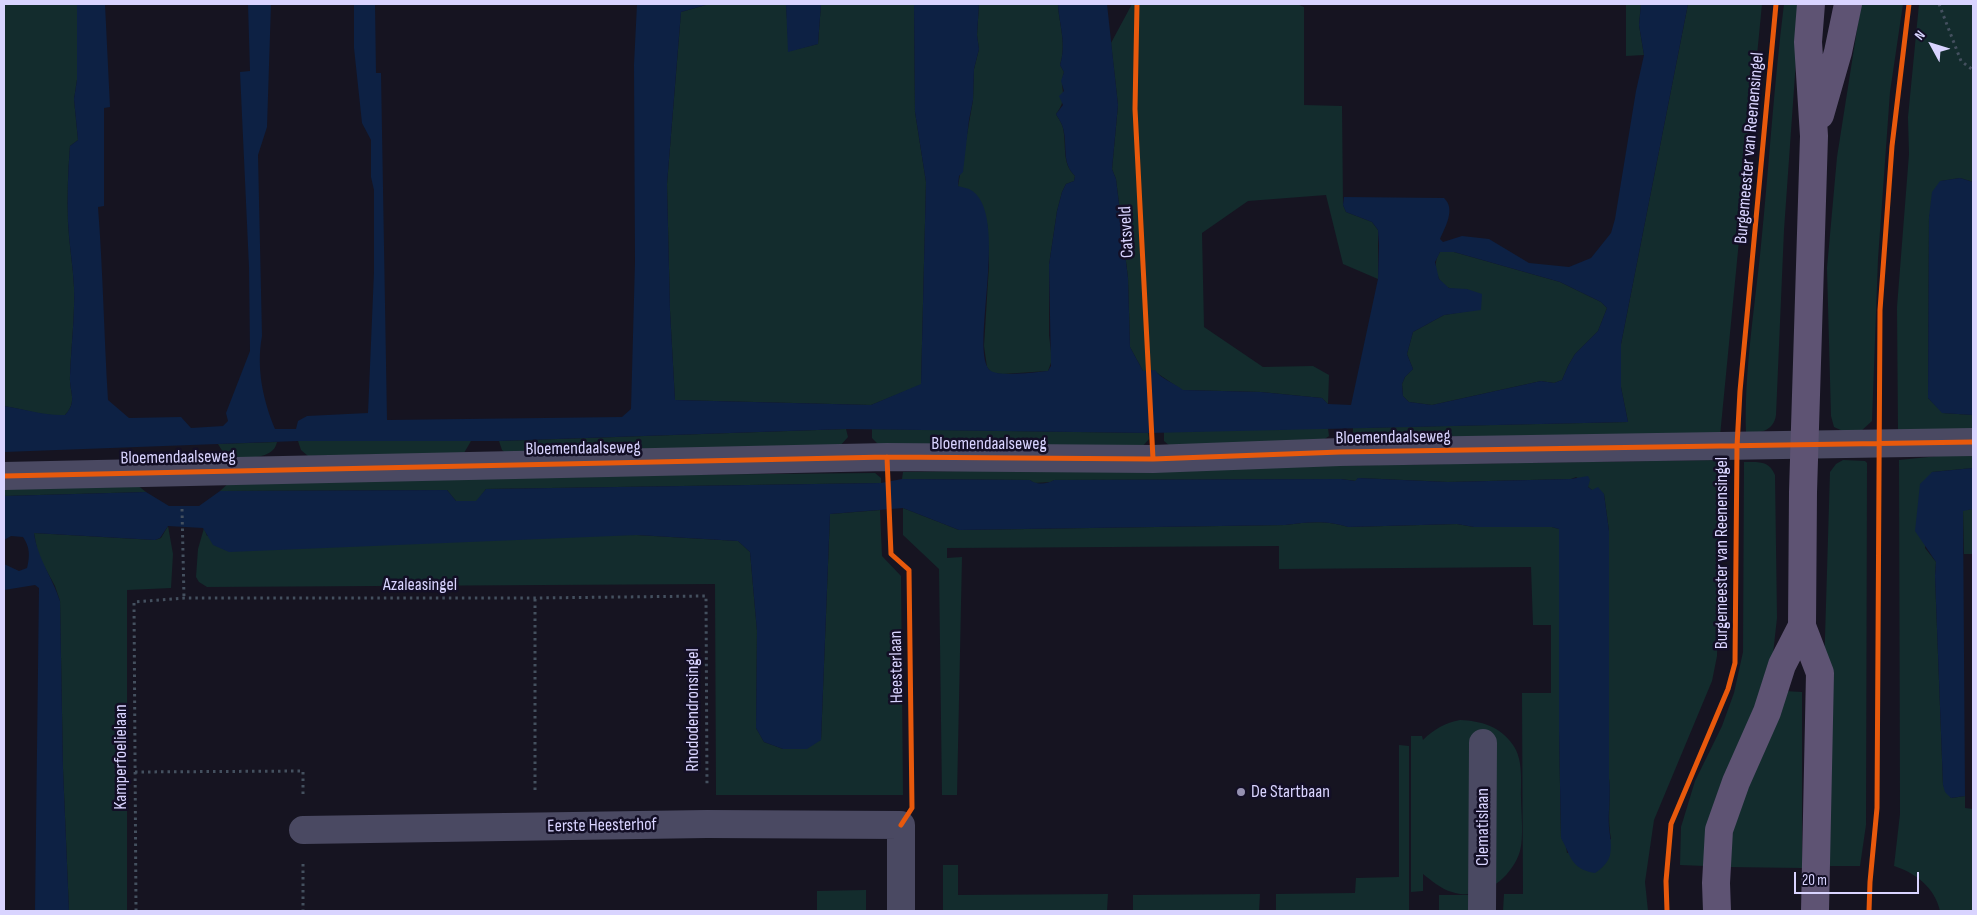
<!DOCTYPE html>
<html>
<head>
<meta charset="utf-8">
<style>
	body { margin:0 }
	#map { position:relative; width:1977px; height:915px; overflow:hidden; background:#161421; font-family:"Sofia Sans Condensed",sans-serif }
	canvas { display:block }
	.frame { position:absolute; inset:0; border:5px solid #d9d4ff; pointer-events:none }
	.north { position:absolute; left:1907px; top:20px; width:50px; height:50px; -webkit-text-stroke:4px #130f26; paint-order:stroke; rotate:309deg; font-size:14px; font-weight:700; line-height:20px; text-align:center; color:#d9d4ff }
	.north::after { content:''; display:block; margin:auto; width:18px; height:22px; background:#d9d4ff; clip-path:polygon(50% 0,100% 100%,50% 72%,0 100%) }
	.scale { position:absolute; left:1794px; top:872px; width:125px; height:22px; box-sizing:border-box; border:2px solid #d9d4ff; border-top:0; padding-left:6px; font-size:15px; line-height:18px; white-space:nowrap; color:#d9d4ff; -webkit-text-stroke:4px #130f26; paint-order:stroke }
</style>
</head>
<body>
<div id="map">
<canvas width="1977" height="915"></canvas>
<div class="frame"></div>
<div class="north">N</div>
<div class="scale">20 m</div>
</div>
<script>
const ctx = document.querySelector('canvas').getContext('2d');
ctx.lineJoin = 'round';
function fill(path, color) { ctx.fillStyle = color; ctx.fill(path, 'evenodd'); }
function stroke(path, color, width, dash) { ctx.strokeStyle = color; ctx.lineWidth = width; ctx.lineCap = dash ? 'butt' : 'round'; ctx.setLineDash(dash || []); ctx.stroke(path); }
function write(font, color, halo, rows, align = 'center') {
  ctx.font = font + ' "Sofia Sans Condensed",sans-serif'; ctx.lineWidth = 5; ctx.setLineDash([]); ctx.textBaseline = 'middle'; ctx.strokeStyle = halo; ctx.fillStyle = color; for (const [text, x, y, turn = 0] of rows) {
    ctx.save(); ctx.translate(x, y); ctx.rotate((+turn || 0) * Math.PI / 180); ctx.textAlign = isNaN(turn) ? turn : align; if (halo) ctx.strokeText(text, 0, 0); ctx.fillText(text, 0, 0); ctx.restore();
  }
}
const green = new Path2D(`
	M4,4H77V80L74,99L78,140L70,146C68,171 67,197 68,222C69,244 73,266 74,287C75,317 71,346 70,376C69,392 78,401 65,415C45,417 23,409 4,406Z
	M709,4H786L789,51L818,44L821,4H914L915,112L926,182L921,385L871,405L675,400L670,311L667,184L681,12Z
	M979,4H1058C1059,25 1067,43 1060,65L1064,72C1058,89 1070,96 1056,114C1058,118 1062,123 1063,128C1067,146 1061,162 1075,176L1074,181L1066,184L1062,192L1057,211L1049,265V335L1052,360L1048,371L1003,374L992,373L987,367L984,346L989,265L987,223L958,186L973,100L974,69L979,49L977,35Z
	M1132,4H1297L1304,7V105L1342,106L1343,205L1346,212L1372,222L1378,230V279L1343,264L1326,195L1248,201L1202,233L1204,327L1263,367L1313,366L1329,375L1328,404L1322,398L1261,392L1182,390L1157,373L1143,371L1130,347L1128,278L1116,179L1112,169L1118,105L1111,43Z
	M1626,4H1641L1639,25L1644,55L1626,56Z
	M1688,4H1762L1720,436L1363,441L1353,433V428L1628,422L1621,387V344Z
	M1784,4H1800L1784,230L1776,415C1774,431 1760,433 1746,434C1744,371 1755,307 1761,245C1769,165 1774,84 1784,4Z
	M1861,4H1903L1890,92L1878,259L1872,421L1860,432H1845L1834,427L1831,416L1827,268L1837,157Z
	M1919,4H1973V182L1960,178L1941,181L1929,217L1928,398L1943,413L1973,415V433H1898L1897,307L1909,154L1908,117Z
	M1440,252H1454L1560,282L1601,302L1607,308L1598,331L1575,354L1568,366L1562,380L1554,383L1541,381L1432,405L1409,402L1403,396L1402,384L1405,377L1413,369L1407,354L1413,332L1444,315L1481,309L1467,289C1461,289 1452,290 1447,287C1436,280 1432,263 1440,252Z
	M1328,428L1329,436L1319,443L1171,447L1164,441V432Z
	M846,429L848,437L840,446L509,456L502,450L499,441Z
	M872,429L1148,433L1149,439L1142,447L878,444L872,438Z
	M298,441H471L464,453L308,456L301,450Z
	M277,442C273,462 241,457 226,457L218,444Z
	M1973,454V468L1932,472L1925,548L1936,562L1935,576L1943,785L1951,798L1965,796V808L1973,809V911H1940C1935,888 1916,873 1894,866L1900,814L1899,460L1948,455Z
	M1721,460L1717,656L1712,681L1654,820L1645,882L1648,911H1503L1504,894H1523L1522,693H1551V625H1533L1531,567L1279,569V546L947,548V558L962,557L957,795H942L939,569L903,535V508L959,530L1285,525C1309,522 1325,520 1348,527L1457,524L1474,527H1552L1559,529L1560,531L1559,732L1561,837L1566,846L1567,853L1611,839C1607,819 1611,799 1609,779V531L1604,494L1592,490L1576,477L1571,479L1448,482L1358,478L1356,481L1341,479L1054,480L1051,482L1034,483L1030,480L902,479L903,472Z
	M1843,460L1865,461L1867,463L1866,825L1860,866H1824V670L1830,472L1836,464Z
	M1744,462C1758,462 1769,460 1775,475L1777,618L1773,654L1705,866L1680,865L1681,827L1695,781L1722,726L1734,693L1743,652Z
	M875,473L881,478V483L486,489L477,501H456L447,490L220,491L233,479Z
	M136,484L146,492L4,496V486Z
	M1973,509V554H1964L1963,510Z
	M880,510L882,556L901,576L903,795H716L715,584L207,587L199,582L196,577L198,549L204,528L207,536L637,535L738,541L750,552L757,631L756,728L764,742L783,749L821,740L830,514Z
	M168,526L173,554L171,588L127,590V911H69L63,769L60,601L55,586L38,555L34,533L155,540L161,538Z
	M1784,691L1802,692V868L1728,867L1730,831Z
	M1460,720C1481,721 1500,726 1513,745C1523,759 1521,780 1521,797C1521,812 1524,837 1520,851C1512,878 1481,902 1452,892C1441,889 1432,881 1423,874V891L1411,892V736H1422L1423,740C1434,729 1445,723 1460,720Z
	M1399,745L1409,746V911H1276V894L1355,893L1356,878L1399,877Z
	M943,865H958V895L1108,894L1107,911H943Z
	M866,890V911H817V891Z
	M1260,894L1259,911H1133V895Z
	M1439,895H1474V911H1439Z`);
const water = new Path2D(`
	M77,4H105L110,107L104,108V206L98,207C103,271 104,335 108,400L129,418L181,417L191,428L223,426L228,421L226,413L250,351L249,267L240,72L250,71L248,4H271L267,127L258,155L262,336C256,368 263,400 275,429H296L298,421L307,416L368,413L374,272V190L371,177V140L362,123L354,48V4H375L376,73H381L387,420L622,417L631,409L635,262L634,65L637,4H709L681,12L667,184L670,311L675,400L871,405L921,384L926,182L915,112L914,4H979L977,35L979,49L974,69L973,100L969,120L963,172L959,176L958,186C961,187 966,188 969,189C1013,210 967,355 991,371C1000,377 1036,372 1048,371L1051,366L1049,265L1057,211L1062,192L1066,184L1074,181L1075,176C1061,162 1068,146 1063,128C1062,123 1058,118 1056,114L1063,105L1059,96L1064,91L1061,81L1064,72L1060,65C1067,43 1059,25 1058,4H1107L1118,105L1112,169L1116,179L1128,278L1130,347L1143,371L1155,370C1162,380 1173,382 1183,390L1261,392L1322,398L1328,404L1351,405L1378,279L1379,245L1378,230L1372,222L1346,212L1343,205L1344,197L1444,198C1456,209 1445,227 1440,239L1443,242L1462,236L1489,239L1529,263L1569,267L1591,258L1611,233L1615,219L1636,91L1644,55L1639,25L1641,4H1688L1621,344V387L1628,422L1149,433L846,429L499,441H298L4,452V406C23,409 46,416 65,415C78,401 69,392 70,376C71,346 75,317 74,287C73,266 69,244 68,222C67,197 68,171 70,146L78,140L74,99L77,80ZM1440,252H1454L1560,282L1601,302L1607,308L1598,331L1575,354L1568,366L1562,380L1554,383L1541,381L1432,405L1409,402L1403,396L1402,384L1405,377L1413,369L1407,354L1413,332L1444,315L1481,310L1482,294L1467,289L1449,288L1439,279L1435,262Z
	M786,4H821L818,44L788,52Z
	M1960,178L1973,182V415L1942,413L1928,398L1929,217L1932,192L1940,181Z
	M1973,468V509L1963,511L1965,796L1951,798L1945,792L1943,785L1935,576L1936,562L1915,531L1920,484L1932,472Z
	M1588,476L1590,480L1588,487L1592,490L1598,487L1604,494L1609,531V779C1611,796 1608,811 1609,827C1610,837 1612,845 1610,855C1608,863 1601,869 1595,873C1570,869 1571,855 1561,838L1559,732V529L1552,527H1474L1457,524L1348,527C1325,520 1309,522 1285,525L959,530L903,508L830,514L821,740L807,749H783L764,742L756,728L757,631L750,552L738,541L637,535L229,552L213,545L203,528L168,526L160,538L155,540L34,533C38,560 52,576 60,601L63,769L69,911H35L39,588L35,585L4,590V564L19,571L27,568C30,556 30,547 23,537L11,536L4,540V496L146,492L169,506H199L220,491L447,490L456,501H476L486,489L881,483L902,479L1030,480C1035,485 1048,484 1054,480L1341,479L1355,481L1358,478L1448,482L1571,479Z`);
const path = new Path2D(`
	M1939,4L1961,61L1973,70
	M182,509L184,598
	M135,772L303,771V796
	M535,790V598
	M303,864V911
	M136,911L134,602L184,598H535L706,596L707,787`);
const minor = new Path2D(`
	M4,476L887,457L1153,459L1340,452L1973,442
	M303,830L707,824L901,825V911
	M1482,911L1483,743`);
const major = new Path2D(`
	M1811,4L1808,42L1814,136L1803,492L1802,626L1820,673L1815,911
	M1820,115L1838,52L1848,4
	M1717,911L1716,883L1719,830L1736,782L1767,712L1782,665L1802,626`);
const cycleway = new Path2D(`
	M1137,4L1135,109L1153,459
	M887,457L891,554L909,570L912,808L901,825
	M4,476L887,457L1153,459L1340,452L1973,442
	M1667,911L1666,881L1671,824L1728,689L1735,663L1737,446L1740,391L1776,4
	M1869,911L1870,882L1877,808L1880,310L1892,146L1909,4`);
const markers = [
	[1241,792,5,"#9591b1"]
];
const streetNames = [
	["Burgemeester van Reenensingel",1750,148,-85],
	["Catsveld",1127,232,-93],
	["Bloemendaalseweg",1393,438,-1],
	["Bloemendaalseweg",989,444],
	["Bloemendaalseweg",583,449,-1],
	["Bloemendaalseweg",178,458,-1],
	["Burgemeester van Reenensingel",1722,553,-90],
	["Azaleasingel",420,585],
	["Heesterlaan",897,667,-91],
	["Rhododendronsingel",693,710,-90],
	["Kamperfoelielaan",121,757,-90],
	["Eerste Heesterhof",602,826,-1],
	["Clematislaan",1483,827,-90]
];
const poiNames = [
	["De Startbaan",1251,792]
];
fill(green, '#132c2d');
fill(water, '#0d2144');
stroke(path, '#44505f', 3, [2.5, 4]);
stroke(minor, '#4a4962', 28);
stroke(major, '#5e5373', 28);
stroke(cycleway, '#e8590c', 5);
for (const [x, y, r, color] of markers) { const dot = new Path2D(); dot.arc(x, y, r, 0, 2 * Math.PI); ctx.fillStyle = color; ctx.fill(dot); stroke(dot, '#130f26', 2); }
write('18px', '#d9d4ff', '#130f26', streetNames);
write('18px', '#d9d4ff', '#130f26', poiNames, 'left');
</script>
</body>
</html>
